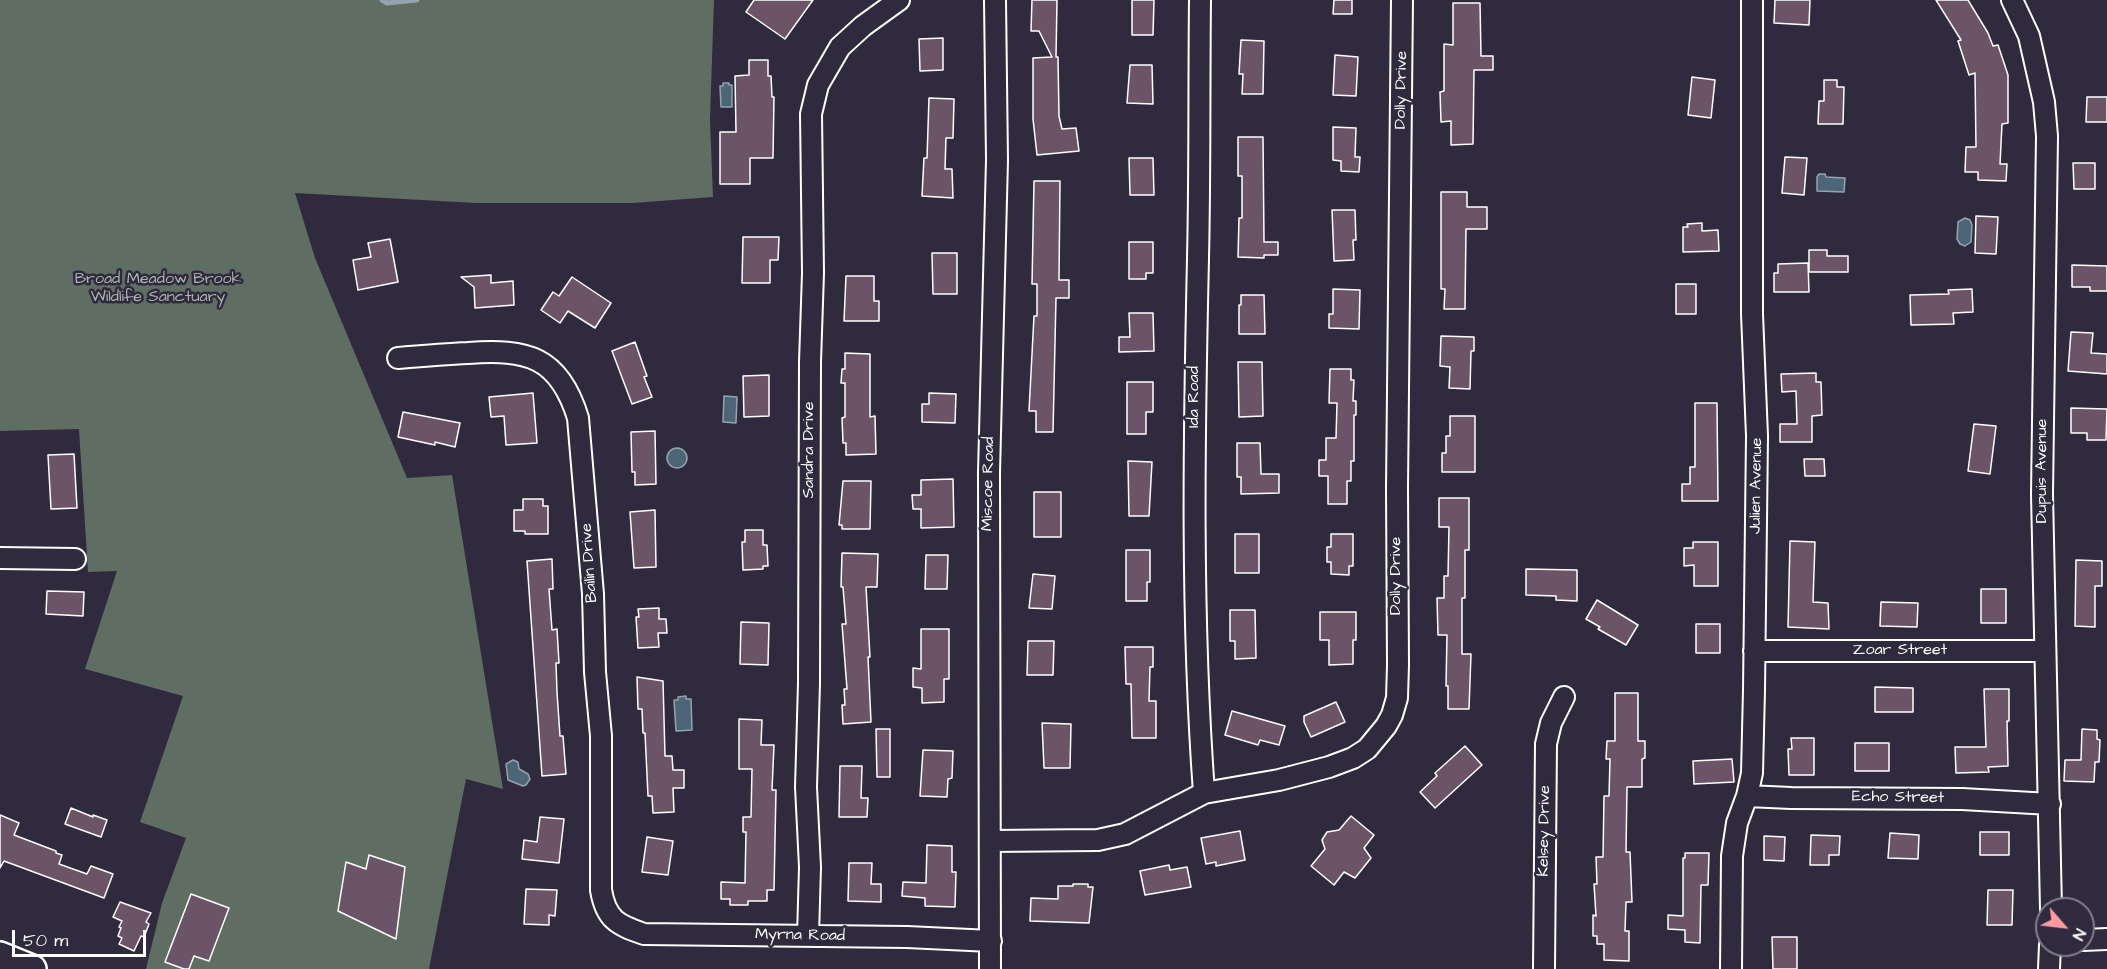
<!DOCTYPE html>
<html>
<head>
<meta charset="utf-8">
<style>
	body { margin:0 }
	#map { position:relative; width:2107px; height:969px; overflow:hidden; background:#2f2a3d; font-family:"Architects Daughter",sans-serif }
	canvas { display:block }
	.north { position:absolute; left:2035px; top:897px; width:60px; height:60px; box-sizing:border-box; background:#2f2a3d; border:2px solid #827f8b; border-radius:50%; rotate:118deg; font-size:16px; font-weight:700; line-height:24px; text-align:center; color:#fff }
	.north::after { content:''; display:block; margin:auto; width:21px; height:27px; background:#ff9aa2; clip-path:polygon(50% 0,100% 100%,50% 72%,0 100%) }
	.scale { position:absolute; left:12px; top:930px; width:134px; height:27px; box-sizing:border-box; border:3px solid #fff; border-top:0; padding-left:8px; font-size:18px; line-height:21px; white-space:nowrap; color:#fff; -webkit-text-stroke:4px #2f2a3d; paint-order:stroke }
</style>
</head>
<body>
<div id="map">
<canvas width="2107" height="969"></canvas>
<div class="north">N</div>
<div class="scale">50 m</div>
</div>
<script>
const ctx = document.querySelector('canvas').getContext('2d');
ctx.lineJoin = 'round';
function fill(path, color) { ctx.fillStyle = color; ctx.fill(path, 'evenodd'); }
function stroke(path, color, width, dash) { ctx.strokeStyle = color; ctx.lineWidth = width; ctx.lineCap = dash ? 'butt' : 'round'; ctx.setLineDash(dash || []); ctx.stroke(path); }
function write(font, color, halo, rows, align = 'center') {
  ctx.font = font + ' "Architects Daughter",sans-serif'; ctx.lineWidth = 5; ctx.setLineDash([]); ctx.textBaseline = 'middle'; ctx.strokeStyle = halo; ctx.fillStyle = color; for (const [text, x, y, turn = 0] of rows) {
    ctx.save(); ctx.translate(x, y); ctx.rotate((+turn || 0) * Math.PI / 180); ctx.textAlign = isNaN(turn) ? turn : align; if (halo) ctx.strokeText(text, 0, 0); ctx.fillText(text, 0, 0); ctx.restore();
  }
}
const green = new Path2D(`
	M0,0H714L710,119L713,197L633,203H476L295,193L315,258L407,478L452,475L503,789L466,779L429,969H146L162,903L186,838L140,822L183,696L85,669L117,571L88,572L79,429L0,431Z`);
const water = new Path2D(`
	M723,83H729V85H732V107H721L720,86H723Z
	M1819,174H1825L1826,177L1845,178L1844,192L1817,191V177Z
	M1965,218L1970,220L1972,225L1971,242L1965,246L1960,244L1957,239L1958,222Z
	M724,396L737,397L736,423L723,422Z
	M667 458a10 10 0 1 1 20 0a10 10 0 1 1-20 0Z
	M686,696V699H691L692,730L676,731L674,700H678V697Z
	M513,760L518,762L519,769L528,774L530,779L526,785L523,786L508,780L506,764Z`);
const stream = new Path2D(`
	M382,0L387,3L417,0`);
const building = new Path2D(`
	M754,0H813L785,39L746,12Z
	M1032,0H1057L1056,57H1058L1059,116L1062,129L1076,128L1079,151L1037,155L1033,119V58L1052,57L1039,31H1031Z
	M1132,0H1154L1153,35H1132Z
	M1334,0H1352V14H1333Z
	M1775,0H1810L1809,25L1774,23Z
	M1936,0H1968L1988,33L1993,46L1998,45L2008,75V123L2002,124L2000,164H2007L2006,181L1978,180V172H1965L1966,147H1976L1975,73L1969,75L1958,41L1961,40Z
	M1453,3H1480L1481,56H1493V70H1474L1473,144L1451,145V121L1441,122L1440,92L1444,91V44L1453,45Z
	M943,38V70L920,71L919,39Z
	M1241,40L1264,41L1263,94H1242L1243,74H1239Z
	M1335,55L1358,57L1356,96L1333,95Z
	M749,60H768V76H771L772,97H774L773,158H750V184H720V132H736L735,76L749,75Z
	M1130,65H1152L1153,104L1127,103Z
	M1692,77L1715,80L1711,118L1688,115Z
	M1824,80H1837V87H1844L1843,124H1818L1819,101H1824Z
	M2087,97H2107V122H2086Z
	M929,98L954,99L953,138H946L945,169H952L953,198L922,196L924,158H927Z
	M1333,127L1356,128L1355,157H1360L1359,172L1341,171V161L1333,160Z
	M1238,137H1263L1264,242H1278V255H1264V258L1238,257L1239,218H1242V176H1238Z
	M1785,157L1807,158L1804,195L1782,193Z
	M1129,158H1153L1154,195H1130Z
	M2073,163H2095V189H2074Z
	M1034,181H1060L1059,280H1069V298H1056L1053,432H1036V411H1029L1034,316H1037V284H1032Z
	M1441,192H1467V207H1487V229H1466L1465,309H1444L1445,289H1441Z
	M1332,210H1355L1356,240H1353L1354,260L1334,261Z
	M1976,216L1998,217L1996,254L1975,253Z
	M1702,223V231L1718,230L1719,251L1683,252V227H1688L1687,224Z
	M743,237H779L778,260H770V283H742Z
	M390,239L398,282L358,290L353,260L371,257L368,243Z
	M1129,242H1153V273H1146V279H1129Z
	M1809,250H1827V256H1848V272H1809Z
	M932,253H957V294H933Z
	M1808,263L1809,292H1774V273H1778V264Z
	M2072,265L2107,266V291H2090V287H2072Z
	M491,275V283L513,281L514,305L475,308L474,287L461,277Z
	M846,276H874V301H879V321H844Z
	M572,277L611,303L595,328L568,311L560,323L541,310L553,292L559,296Z
	M1676,284H1696V314H1676Z
	M1333,289L1360,290L1359,329L1329,328V314H1333Z
	M1972,289L1973,312L1953,313L1954,324L1911,325L1910,295L1949,294L1948,290Z
	M1241,295H1264L1265,334H1239V305H1241Z
	M1129,313H1153L1154,351L1119,352V337H1130Z
	M2071,332L2093,333L2091,353L2107,354V374L2068,371Z
	M1441,336L1474,337V351H1471L1470,389L1449,388L1450,367L1440,366Z
	M635,342L647,376L644,377L652,397L632,404L612,351Z
	M845,353L870,354V417L875,416L876,454L846,455V443H843L842,418L845,417V383H841L842,369H845Z
	M1238,362H1262L1263,416L1239,417Z
	M1330,369H1351V380H1354L1353,401H1356V415H1354V461H1351V481H1347V504H1328V476H1319V460H1326V438H1336L1337,403H1329Z
	M1816,373V382H1821L1822,415L1812,416V442H1780V424H1797L1796,391L1782,392L1781,374Z
	M769,375V416L744,417L743,376Z
	M1127,382H1153V412H1146V434H1127Z
	M533,393L537,443L506,445L504,416L491,417L489,397Z
	M929,393L956,394L955,423L922,422V404H929Z
	M1695,403H1717L1718,501H1682V484H1690V467H1695Z
	M2071,408L2107,409L2106,440H2087V433H2071Z
	M403,412L460,423L455,447L435,442V445L398,437Z
	M1450,416H1475V472H1442V453H1446V436H1450Z
	M1974,424L1996,426L1990,474L1968,471Z
	M655,431L656,484L635,485V472H632L631,432Z
	M1237,443H1260L1261,474H1279V493L1241,494V477H1237Z
	M74,454L77,508L51,509L48,455Z
	M1804,459H1824L1825,476H1805Z
	M1128,461L1152,462L1149,516H1129Z
	M953,479L954,527L921,528V509H913L912,495H921V480Z
	M843,481H871L870,529H842V525H839Z
	M1034,492H1061V537H1034Z
	M1439,498H1469V550H1465V598H1462V654H1471L1469,709H1448V686H1446L1447,635H1438L1437,598H1444V576H1448L1449,527H1439Z
	M523,499H543V506H548V534H525V531H514V510H523Z
	M655,510L656,567L634,568L630,512Z
	M745,530H763V545H767L768,566H763V569L743,570L742,542H745Z
	M1235,534H1259V573H1235Z
	M1331,534H1353V566H1349V575L1331,574V562H1327V547H1331Z
	M1790,541L1815,542L1813,602L1828,603L1829,629L1788,627Z
	M1693,542H1718V586H1694V565L1684,566V548H1693Z
	M1126,550H1150V582H1147V601H1126Z
	M842,553L878,554L877,587H866L870,657H868L871,722L843,724L842,705H845L844,689H847L842,624H846L843,587H841Z
	M926,555H948L947,589H925Z
	M552,559L553,589H549L552,630L557,629L559,663H556L557,692L560,736H563L566,774L542,776L527,561Z
	M2076,560L2102,561V586H2095V627L2075,626Z
	M1526,569L1577,570V601L1556,600V596L1526,595Z
	M1033,574L1055,576L1052,609L1029,608Z
	M1981,589H2006V623H1981Z
	M47,591L84,592L83,616L46,614Z
	M1597,600L1638,625L1626,645L1598,629L1600,627L1586,619Z
	M1881,602L1918,603L1917,627L1880,626Z
	M659,608V619H666L667,633H658L659,647L638,648L636,617H639L638,609Z
	M1230,610H1255L1256,658L1235,659V641H1230Z
	M1320,612H1356V640H1353V664L1329,665V640H1320Z
	M741,622L769,623L768,665L740,664Z
	M1696,624H1720V653H1696Z
	M921,629H949V679H944V702L922,703V688L913,687V668L921,669Z
	M1028,641H1054L1053,675H1027Z
	M1125,647H1153V667H1150L1149,701H1156V738H1132L1131,684H1126Z
	M637,677L663,681L665,756H672L673,770H684V788H673L674,812L653,813L652,796H648L645,733H643L642,709H638Z
	M1875,687L1913,688V712H1875Z
	M1984,689H2009V721H2007L2008,766L1988,767L1989,772L1956,773L1955,747H1986Z
	M1615,693H1638V741H1645V758L1642,759V787H1627L1626,852H1630L1632,902H1626L1625,931H1629V961L1604,960V944H1597V936H1593V915L1596,916L1594,884H1597L1596,857H1603L1604,796H1609L1610,759H1606L1607,741H1615Z
	M1336,702L1345,722L1311,737L1304,722V716Z
	M1232,711L1285,726L1279,745L1260,740L1258,745L1225,735Z
	M739,719L762,720L761,745H774L772,790H776L774,890H767V901H748V905H730V899H721V882L745,883L746,832H743V817H751L752,769H739Z
	M1042,723L1071,724L1070,768H1044Z
	M876,729H890V777H877Z
	M2082,729L2097,730V739L2100,740L2099,762H2095L2094,782L2064,781L2065,760H2081Z
	M1791,738H1814V775H1789L1788,749H1792Z
	M1855,743H1889V771H1855Z
	M1465,746L1482,765L1435,808L1420,792L1437,776L1435,773Z
	M923,750L953,751L952,778L948,779L947,797L920,796Z
	M1732,759L1734,782L1694,784L1693,761Z
	M840,766H862L861,798H868L867,817H839Z
	M71,808L93,817V815L107,820L101,837L65,824Z
	M0,815L19,823L14,835L56,851V853L62,855L59,864L87,874L91,866L113,874L104,898L4,861L0,868Z
	M1351,816L1374,835L1364,848L1371,858L1355,878L1344,872L1334,885L1311,866L1325,849L1322,840L1327,832L1339,830Z
	M540,817L564,819L559,863L522,859L524,840L537,842Z
	M1240,831L1245,860L1216,866V862L1206,864L1201,838Z
	M1980,832H2009V855H1980Z
	M1890,833L1919,835L1918,859L1888,858Z
	M1811,835L1840,836L1839,855H1829V865H1810Z
	M1764,836L1785,837L1784,861L1764,860Z
	M647,837L673,841L668,875L642,872Z
	M927,845L952,846V872H956L955,907L925,906V898L902,896L903,882L926,883Z
	M1685,853H1709L1708,885H1701L1700,943L1685,942V930L1668,929V915L1683,916V858H1685Z
	M369,855L405,867L396,939L338,911L346,862L366,869Z
	M849,863H872L871,884H881V902L848,901Z
	M1169,865L1170,870L1187,867L1191,887L1145,895L1140,871Z
	M1073,884H1088V887H1093L1089,923L1030,921L1031,898L1058,899V886H1073Z
	M526,889L557,890L555,916L549,915V925L524,924Z
	M1988,890H2013L2012,925H1987Z
	M191,894L229,908L209,961L194,956L189,969H184L165,962Z
	M120,902L151,913L146,922L149,924L144,937L141,936L134,951L119,944L122,938L118,936L121,928L119,927L122,921L113,917Z
	M1772,937H1797V969H1773Z`);
const minor = new Path2D(`
	M1200,0C1199,86 1200,172 1198,258C1194,437 1191,615 1204,793
	M2012,0L2029,36L2044,102L2047,136L2042,494L2051,909
	M398,358C421,356 444,354 468,353C527,349 559,356 578,418L593,594L595,672L601,736V890C606,920 618,925 644,934L907,937L991,941
	M0,558L75,559
	M1754,651H2045
	M1747,796L1791,798L1962,799L2050,804
	M991,841L1098,840L1125,834L1204,793L1279,780L1329,767L1353,758L1367,749L1386,726L1392,715L1397,698L1398,665L1397,488L1402,0
	M808,936L810,867L806,787L809,683L810,362L813,273L811,114L818,85L840,47L863,26L899,0
	M2083,940L2107,939
	M990,969L989,472L997,160L995,0
	M1544,969L1546,744L1551,723L1564,697
	M1731,969L1732,856L1737,823L1747,796L1752,773L1754,690L1757,436L1752,314V0
	M2049,969L2050,945`);
const secondary = new Path2D(`
	M0,956L32,969`);
const streetNames = [
	["Dolly Drive",1402,90,-89],
	["Ida Road",1195,397,-90],
	["Sandra Drive",810,450,-90],
	["Dupuis Avenue",2043,471,-90],
	["Miscoe Road",989,484,-89],
	["Julien Avenue",1757,486,-89],
	["Bailin Drive",590,563,-94],
	["Dolly Drive",1397,576,-90],
	["Zoar Street",1900,651],
	["Echo Street",1898,798,1],
	["Kelsey Drive",1545,831,-89],
	["Myrna Road",800,936,1]
];
const parkNames = [
	["Broad Meadow Brook",158,280],
	["Wildlife Sanctuary",158,298]
];
fill(green, '#5f6d63');
fill(water, '#4d6677');
stroke(water, '#94a3ad', 1.5);
stroke(stream, '#94a3ad', 5);
fill(building, '#6b5467');
stroke(building, '#fff', 1.5);
stroke(minor, '#fff', 24);
stroke(secondary, '#fff', 32);
stroke(minor, '#2f2a3d', 20);
stroke(secondary, '#2f2a3d', 27);
write('16px', '#fff', '#2f2a3d', streetNames);
write('16px', '#afb6b1', '#2f2a3d', parkNames);
</script>
</body>
</html>
